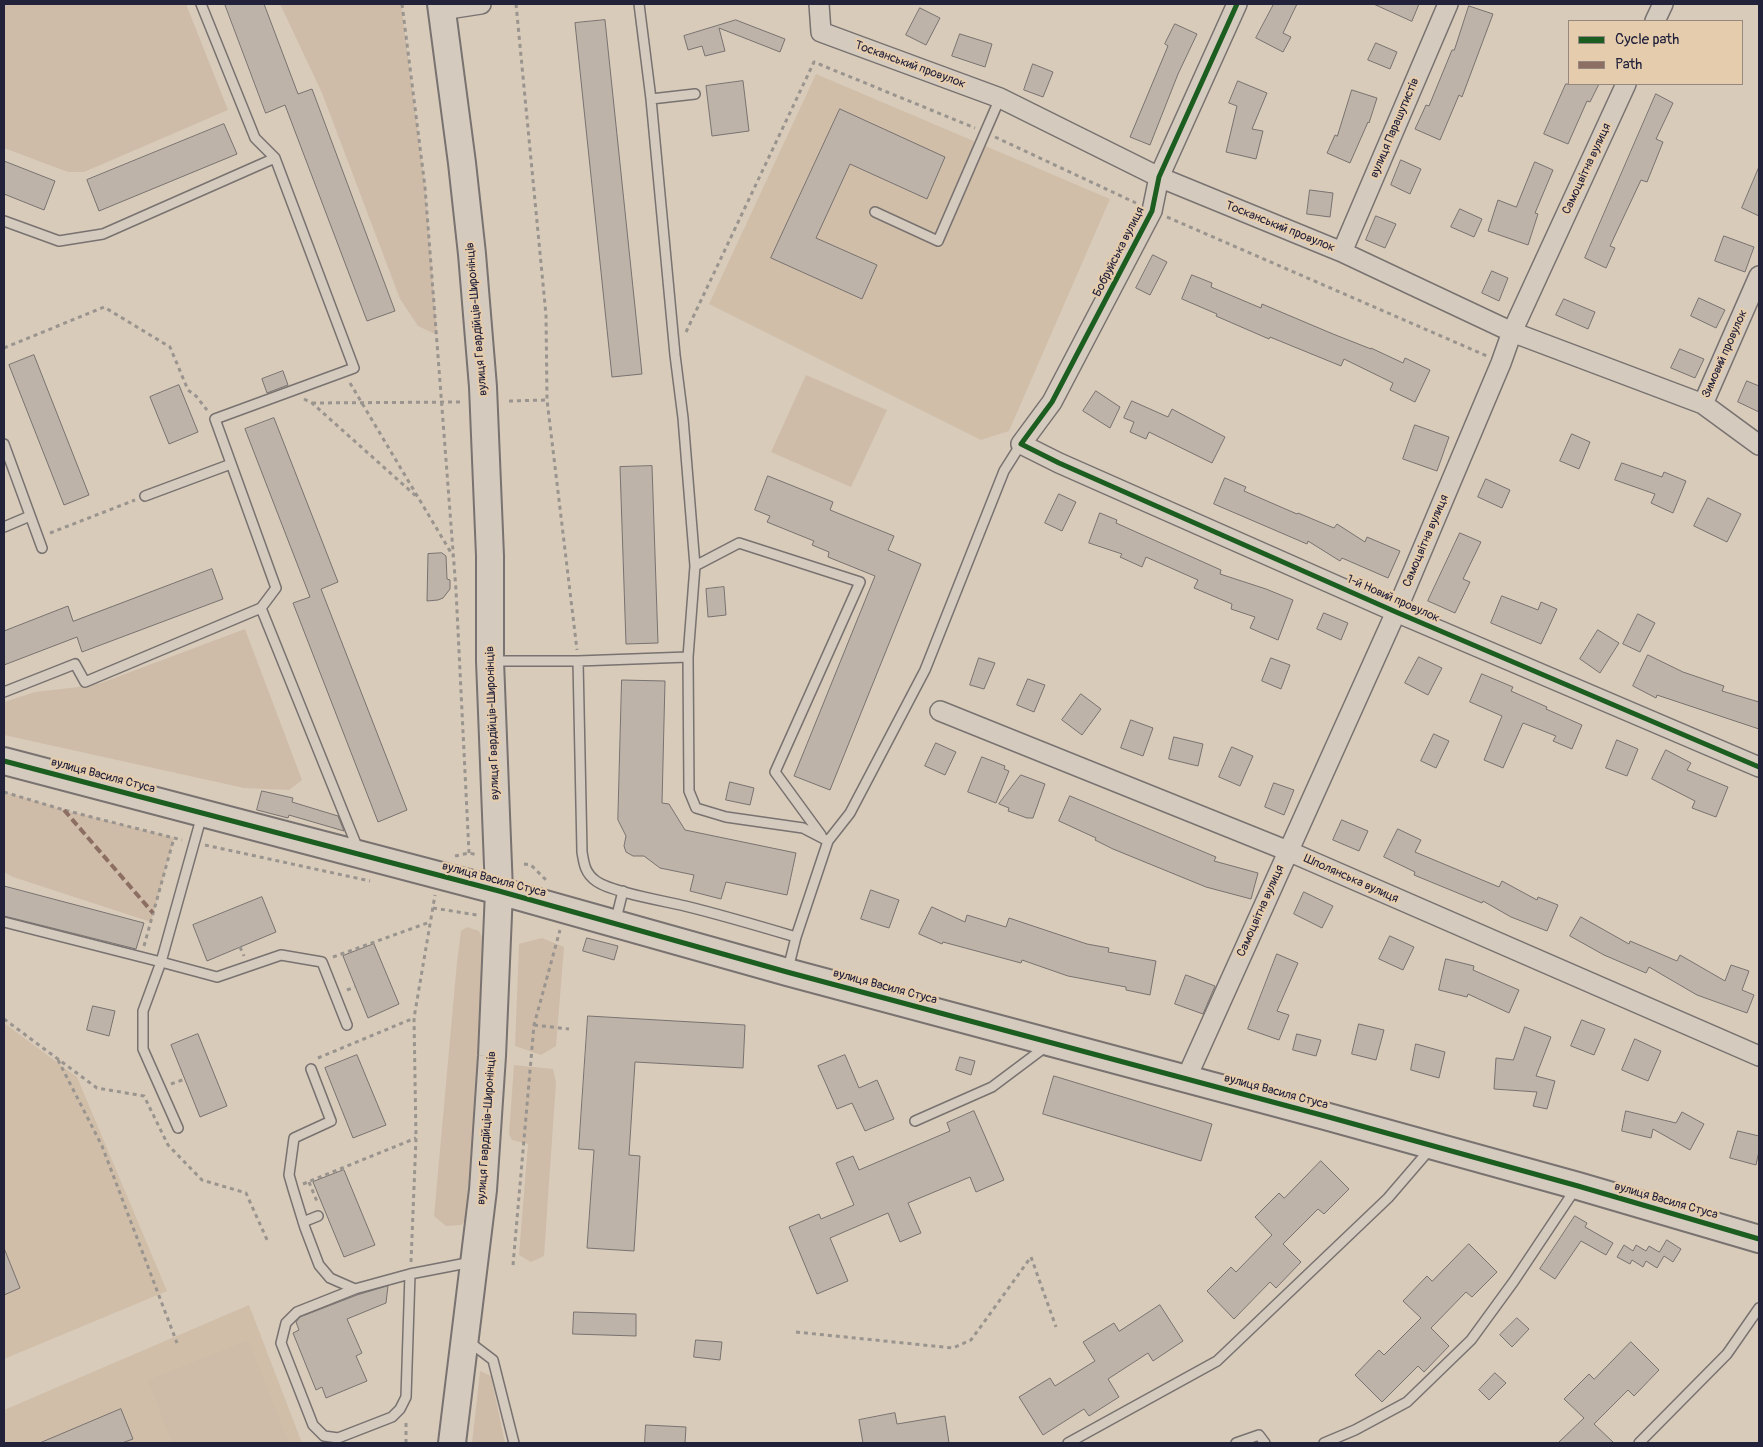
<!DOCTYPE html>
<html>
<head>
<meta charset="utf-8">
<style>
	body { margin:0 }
	#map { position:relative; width:1763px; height:1447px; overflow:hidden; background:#d8cbba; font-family:Pangolin,sans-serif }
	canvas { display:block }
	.frame { position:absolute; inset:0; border:5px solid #22223b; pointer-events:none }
	.legend { position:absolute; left:1568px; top:20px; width:175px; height:65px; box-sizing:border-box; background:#e5ccad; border:1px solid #97887f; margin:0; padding:6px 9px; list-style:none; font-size:15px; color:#22223b }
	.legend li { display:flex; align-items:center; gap:10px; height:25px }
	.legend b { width:25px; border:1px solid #97887f }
</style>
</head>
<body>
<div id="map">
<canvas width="1763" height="1447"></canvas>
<div class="frame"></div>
<ul class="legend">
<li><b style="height:6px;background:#1b5e20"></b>Cycle path</li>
<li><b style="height:6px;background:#8d6e63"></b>Path</li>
</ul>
</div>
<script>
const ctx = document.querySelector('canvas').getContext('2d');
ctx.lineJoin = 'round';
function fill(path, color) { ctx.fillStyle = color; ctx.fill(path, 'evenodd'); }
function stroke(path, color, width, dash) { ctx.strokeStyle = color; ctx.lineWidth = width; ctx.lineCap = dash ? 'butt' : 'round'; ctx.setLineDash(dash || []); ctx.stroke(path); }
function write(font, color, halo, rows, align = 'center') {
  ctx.font = font + ' Pangolin,sans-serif'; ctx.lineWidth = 4.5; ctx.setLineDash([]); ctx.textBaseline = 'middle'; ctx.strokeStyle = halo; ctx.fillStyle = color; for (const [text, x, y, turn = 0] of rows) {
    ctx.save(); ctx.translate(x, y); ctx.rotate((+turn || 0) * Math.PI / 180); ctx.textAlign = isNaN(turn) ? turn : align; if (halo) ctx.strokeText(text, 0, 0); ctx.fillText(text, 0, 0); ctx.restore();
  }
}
const built = new Path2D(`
	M816,74L1110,199L1009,431L981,440L709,304Z
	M4,1023L77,1077L167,1291L4,1359Z
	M249,1305L302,1443H4V1410Z`);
const green = new Path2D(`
	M4,4H186L228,110L84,172H68L4,148Z
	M280,4H401L425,187L437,335L418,326L400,299L322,93Z
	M806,375L887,410L851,487L771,452Z
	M245,629L302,780L289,790L244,788L4,735V702L35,692L78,687L101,683Z
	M4,792L64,810L174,838L151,922L13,877L4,872Z
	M467,927L479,931L486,945L469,1216L461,1225L446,1226L434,1216L457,962L461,931Z
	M542,938L564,947L556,1046L541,1055L515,1046L519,944Z
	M514,1065L553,1069L556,1082L544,1256L531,1262L519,1255L528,1144L512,1140L509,1134Z
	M248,1340L289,1443H172L148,1380Z
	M480,1371L491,1376L505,1443H472Z`);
const building = new Path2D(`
	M225,4H264L298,94L312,89L395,311L367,321L285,105L266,113Z
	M1274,4H1297L1283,33L1291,37L1283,52L1256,38Z
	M1374,4H1419L1412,21Z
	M1469,6L1493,14L1462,97L1459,95L1440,140L1415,129L1426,105L1429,106L1452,50H1454Z
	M920,8L940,18L926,45L906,35Z
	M605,20L642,374L612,377L575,23Z
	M736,20L785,39L780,52L719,28L725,51L705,56L702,46L688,50L684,36Z
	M1175,24L1197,34L1178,74L1150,145L1130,137L1168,46L1165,44Z
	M960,34L992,44L985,67L952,56Z
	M1376,43L1397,52L1390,69L1368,60Z
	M1033,64L1053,72L1043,97L1024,90Z
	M743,81L749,131L712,136L706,86Z
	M1238,81L1267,93L1252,129L1263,131L1256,159L1226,152L1237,106L1229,103Z
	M1566,84H1599L1590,102L1587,101L1568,144L1544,134Z
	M1352,90L1377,98L1369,123L1368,122L1350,163L1327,153L1335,135L1337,136Z
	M1656,94L1673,103L1656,139L1663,142L1647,182L1641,180L1610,246L1615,248L1606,268L1585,258Z
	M840,109L945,157L927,199L850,164L816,238L877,265L862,299L771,258Z
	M224,124L237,154L99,211L87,180Z
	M1401,160L1421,169L1410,194L1391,185Z
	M4,161L55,181L44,210L4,194Z
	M1535,162L1553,170L1535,213L1538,214L1528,245L1488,231L1498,200L1516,207Z
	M1759,167V216L1742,208Z
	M1310,190L1333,193L1330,217L1307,214Z
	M1460,209L1482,219L1474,237L1451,227Z
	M1376,216L1396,224L1385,248L1366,240Z
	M1724,236L1754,247L1745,272L1715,261Z
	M1153,255L1167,262L1150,295L1136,288Z
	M1492,271L1508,278L1499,301L1482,293Z
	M1192,275L1212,283L1211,287L1261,308L1262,304L1333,334L1371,349V348L1403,363L1405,358L1430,370L1415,402L1390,390L1393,383L1344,359L1341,366L1270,337L1269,339L1216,316L1217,314L1182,299Z
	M1699,298L1725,310L1716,328L1691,316Z
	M1564,299L1595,312L1588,329L1556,315Z
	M1680,349L1704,359L1695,378L1671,368Z
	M34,355L89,495L64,505L9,365Z
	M283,371L288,385L267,393L262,379Z
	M1747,381L1759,386V412L1738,402Z
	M179,385L198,432L169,444L150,397Z
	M1096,391L1120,407L1110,428L1083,411Z
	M1132,401L1168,417L1172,409L1225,437L1212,463L1149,432L1146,439L1130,432L1134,422L1124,418Z
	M274,418L338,582L321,589L407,810L378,822L293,603L310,597L245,429Z
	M1415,425L1449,437L1437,471L1403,459Z
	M1572,434L1590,442L1579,469L1560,461Z
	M1622,463L1662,477L1664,472L1686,481L1673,513L1651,503L1655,494L1615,480Z
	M652,466L658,643L626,644L620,467Z
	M768,476L833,502L830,510L894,536L888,550L921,564L830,790L794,776L875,576L828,557L829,552L812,545L814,541L767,522L770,516L755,510Z
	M1225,478L1246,487L1244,491L1297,514L1298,513L1334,528L1337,524L1365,542L1367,537L1400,551L1388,578L1342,558L1340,561L1308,541L1307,544L1214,504Z
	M1486,479L1510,490L1502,508L1478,497Z
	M1059,494L1076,502L1062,531L1045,523Z
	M1708,498L1741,514L1727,542L1694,526Z
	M1100,513L1117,520L1116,523L1221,570L1220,574L1266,589L1293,600L1278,640L1250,628L1255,617L1231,609L1232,604L1194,588L1198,580L1146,557L1142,567L1120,557L1122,554L1089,543Z
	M1460,533L1481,542L1463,579L1470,582L1455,613L1428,601Z
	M442,553L446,556L447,579L450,580V589L443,598L438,600L427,601L428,554Z
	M212,569L223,599L82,652L77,637L4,665V631L68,606L73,621Z
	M724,587L726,615L708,617L706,589Z
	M1502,596L1538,610L1541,602L1557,609L1541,644L1491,623Z
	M1324,613L1348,623L1341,640L1317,629Z
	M1638,614L1655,623L1640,652L1623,644Z
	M1598,630L1619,643L1600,673L1580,659Z
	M1648,655L1683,672L1724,686L1722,691L1759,702V729L1657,695L1656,698L1633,686Z
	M1419,657L1442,668L1428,695L1405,683Z
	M979,658L995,663L984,689L970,685Z
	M1271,658L1290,665L1281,689L1262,681Z
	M1482,674L1513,687L1511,691L1547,707L1546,709L1582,725L1572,749L1553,741L1556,736L1523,723L1503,768L1484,760L1502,716L1470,702Z
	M1028,679L1045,685L1034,712L1017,705Z
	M622,680L665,681L662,803L669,804L685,830L796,853L787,895L726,882L721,899L690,891L694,875L660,868L644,856H633L626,852L624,846L626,836L618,820Z
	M1081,694L1101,709L1082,735L1062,720Z
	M1131,720L1153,728L1143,756L1121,748Z
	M1434,734L1449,741L1436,768L1421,761Z
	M1174,737L1203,744L1198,766L1169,759Z
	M1617,740L1638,749L1627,776L1606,768Z
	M936,743L956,752L945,775L925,766Z
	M1232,747L1253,756L1240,786L1219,777Z
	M1666,750L1691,763L1687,770L1728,787L1716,817L1692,808L1695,801L1652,779Z
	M982,757L1005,766L1004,769L1009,771L996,803L968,792Z
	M1021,775L1045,784L1033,818H1027L1008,811L1009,808L999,804Z
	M730,782L754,788L750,805L726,800Z
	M1274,783L1294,790L1284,815L1265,807Z
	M262,791L293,798L292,802L338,816L344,831L289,815L288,818L257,810Z
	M1070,796L1216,857L1214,861L1258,873L1251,899L1206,887L1113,849L1095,840L1096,838L1059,821Z
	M1342,820L1368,831L1359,851L1333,840Z
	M1398,829L1421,840L1415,852L1499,887L1502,881L1537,900L1538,897L1558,905L1547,931L1511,917L1483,901L1482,903L1414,875L1415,872L1384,857Z
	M4,886L144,923L136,949L4,916Z
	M871,890L899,900L889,928L861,919Z
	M1304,892L1333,906L1322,928L1294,914Z
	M262,897L276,932L207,961L193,925Z
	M932,907L965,922L967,915L1006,927L1009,918L1087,944L1109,948L1108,952L1156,961L1150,995L1126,990V987L1068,976L1022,960L1021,963L943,942L942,944L919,934Z
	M1581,917L1629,944L1630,941L1677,961L1680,955L1725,981L1731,965L1749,971L1742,990L1754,995L1747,1013L1697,995L1649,967L1646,973L1604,955L1570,936Z
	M1390,936L1414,947L1403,970L1379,959Z
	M587,938L618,946L614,960L583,951Z
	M374,944L399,1004L368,1018L343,956Z
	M1277,954L1298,963L1277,1011L1289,1015L1279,1040L1248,1029Z
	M1446,959L1474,966L1473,970L1519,990L1509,1013L1468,994L1467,997L1439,990Z
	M1186,975L1215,986L1203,1014L1175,1004Z
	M93,1006L115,1011L109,1036L87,1030Z
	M588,1016L745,1025L743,1068L635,1062L629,1155L640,1156L634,1251L587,1248L594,1150L579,1149Z
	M1582,1020L1605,1029L1594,1055L1571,1046Z
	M1359,1024L1384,1030L1376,1060L1352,1054Z
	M1525,1027L1551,1037L1536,1076L1555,1081L1547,1109L1533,1106L1537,1092L1494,1089L1496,1058L1513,1060Z
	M198,1034L227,1106L200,1117L171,1045Z
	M1297,1034L1321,1040L1316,1056L1293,1050Z
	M1635,1039L1661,1051L1648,1081L1622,1070Z
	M1416,1044L1445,1052L1439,1078L1411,1070Z
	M357,1055L386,1125L353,1138L325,1068Z
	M845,1055L859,1088L877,1080L894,1119L865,1131L852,1103L837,1109L818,1066Z
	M960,1057L975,1061L971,1075L956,1070Z
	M1054,1076L1212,1124L1201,1161L1043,1114Z
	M974,1111L1004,1180L976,1192L970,1177L908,1203L921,1233L900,1242L888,1213L830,1238L848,1281L817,1294L789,1227L819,1214L821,1219L854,1205L836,1163L853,1156L859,1170L950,1131L947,1123Z
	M1626,1111L1676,1123L1682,1112L1704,1124L1690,1150L1653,1129L1651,1138L1622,1131Z
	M1738,1131L1759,1136V1151L1756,1165L1730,1158Z
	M1321,1161L1349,1189L1324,1214L1318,1209L1283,1244L1301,1262L1276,1288L1270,1282L1234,1319L1207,1291L1231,1267L1236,1272L1272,1235L1255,1217L1279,1193L1284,1198Z
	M344,1170L375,1245L344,1257L313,1182Z
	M1575,1216L1587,1223L1585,1227L1613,1243L1606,1255L1581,1241L1555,1279L1540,1269Z
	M1667,1240L1681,1249L1673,1262L1664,1256L1657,1268L1646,1261L1643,1267L1632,1260L1630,1264L1617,1257L1624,1245L1633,1251L1636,1245L1646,1251L1649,1246L1659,1252Z
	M1469,1244L1497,1272L1472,1297L1466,1292L1431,1328L1449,1346L1424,1372L1418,1366L1382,1402L1355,1375L1379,1350L1384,1355L1421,1318L1403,1301L1427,1276L1432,1281Z
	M4,1248L20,1288L4,1295Z
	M388,1286L386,1303L347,1319L362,1353L356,1356L367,1381L326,1398L322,1387L316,1390L293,1333L299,1330L296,1322L300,1317L357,1295Z
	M1160,1305L1183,1341L1153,1361L1148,1353L1108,1379L1119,1397L1089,1416L1084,1409L1043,1435L1019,1397L1050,1378L1055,1386L1095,1361L1083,1342L1114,1323L1119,1331Z
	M574,1312L636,1314V1336L573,1334Z
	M1517,1318L1529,1329L1512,1347L1500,1335Z
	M696,1340L722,1342L720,1360L694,1357Z
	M1631,1342L1659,1370L1634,1396L1628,1390L1594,1424L1614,1443H1558L1584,1418L1564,1399L1589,1374L1594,1379Z
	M1495,1373L1506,1383L1489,1400L1479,1390Z
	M121,1409L133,1439L122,1443H40Z
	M895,1413L897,1424L945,1416L949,1443H863L859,1420Z
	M646,1425L686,1427L685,1443H645Z`);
const path = new Path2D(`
	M402,4L425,187L456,590L469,853
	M516,4L546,315L547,400L577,650
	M995,137L1136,203
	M1167,217L1487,356
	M686,332L814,62L975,128
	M4,348L104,307L170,347L188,390L196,396L207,410
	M350,383L453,556
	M304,399L312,403L416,496
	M509,401L547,400
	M312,403L462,402
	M50,533L135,500
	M4,792L64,810L182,840
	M205,845L370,881
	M455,856L469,853L478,855
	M524,864L531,865L548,882
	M433,908L477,915
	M144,946L174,838
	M240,947L244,956
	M333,957L430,922
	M347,990L355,987
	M4,1019L97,1088L144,1096L168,1145L202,1180L246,1193L268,1242
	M534,1025L569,1029
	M318,1058L414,1018
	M58,1060L102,1146L177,1343
	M171,1084L185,1079
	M309,1182L318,1204
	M303,1184L416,1138
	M411,1262L416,1138L414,1018L435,895
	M513,1265L534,1025L560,930
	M796,1332L953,1348L971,1340L1031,1257L1056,1327
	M406,1443V1420`);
const lane = new Path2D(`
	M201,4L255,138L275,158L354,368L215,419L276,588L261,608
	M639,4L651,99L675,355L683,418L695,566L688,657L689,791L696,808L726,817L803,828L828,841
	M651,99L695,94
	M875,212L938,241L1000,98
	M4,221L59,241L103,234L275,158
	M4,444L42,548
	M145,496L231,464
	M4,527L30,516
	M695,566L739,543L860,582L775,772L821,835
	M493,661H578L688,657
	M578,661L582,852C584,864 585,873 596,881C611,892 664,901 685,906C722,915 759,926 796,937
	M4,692L75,664L85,682L261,608L358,849
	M4,922L161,962L202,815
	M615,923L623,891
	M788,969L796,937L828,841L850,813L925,670L1004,471L1021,444
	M311,1069L331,1121L294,1138L289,1175L293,1189L305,1228L319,1265L330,1278L355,1289L410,1274L472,1262
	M915,1121L992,1087L1048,1045
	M178,1128L143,1049V1011L161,962L217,977L281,955L322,962L347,1025
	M303,1222L318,1216
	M355,1289L297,1312L286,1323L281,1343L313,1425L324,1436L338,1438L392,1417L400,1409L406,1397L410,1274
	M468,1341L493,1360L514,1443
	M1068,1443L1217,1361L1388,1198L1431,1148
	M1236,1443L1259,1435L1265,1443
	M1324,1443L1355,1430L1407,1402L1471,1340L1514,1281L1576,1188
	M1639,1443L1727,1354L1759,1308`);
const street = new Path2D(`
	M819,4L821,32L1000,98L1159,177L1342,252L1512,332L1703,404L1759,445
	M1237,4L1159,177L1152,211L1052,402L1021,444L1059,463L1396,612L1759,767
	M442,10L481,4
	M1655,21L1663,4
	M1342,252L1448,4
	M1703,404L1759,276
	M940,711L1288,851L1759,1056
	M1186,1079L1396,612L1501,363L1512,332L1626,84`);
const secondary = new Path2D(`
	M441,4L462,163L472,254L483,387L490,556V661L499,891L492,1056L483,1190L452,1443
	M4,761L499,891L787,972L1325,1116L1578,1186L1759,1239`);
const quiet = new Path2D(`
	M64,810L153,913`);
const cycleway = new Path2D(`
	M1237,4L1159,177L1152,211L1052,402L1021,444L1059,463L1396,612L1759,767
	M4,761L499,891L787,972L1325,1116L1578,1186L1759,1239`);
const streetNames = [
	["Тосканський провулок",910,65,20],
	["вулиця Парашутистів",1395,128,-67],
	["Самоцвітна вулиця",1587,169,-65],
	["Тосканський провулок",1280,227,22],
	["Бобруйська вулиця",1119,252,-63],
	["вулиця Гвардійців-Широнінців",477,319,-95],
	["Зимовий провулок",1725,354,-66],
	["Самоцвітна вулиця",1426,541,-67],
	["1-й Новий провулок",1393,599,24],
	["вулиця Гвардійців-Широнінців",493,723,-92],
	["вулиця Василя Стуса",103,776,15],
	["Шполянська вулиця",1351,879,24],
	["вулиця Василя Стуса",494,880,15],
	["Самоцвітна вулиця",1261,911,-66],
	["вулиця Василя Стуса",885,987,15],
	["вулиця Василя Стуса",1276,1092,15],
	["вулиця Гвардійців-Широнінців",487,1128,-86],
	["вулиця Василя Стуса",1666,1201,16]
];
fill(built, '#d0bea9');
fill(green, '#cebca8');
fill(building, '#bdb3a8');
stroke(building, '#787270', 1);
stroke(lane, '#787270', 12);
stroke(street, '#787270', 22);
stroke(secondary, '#787270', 30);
stroke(path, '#9a948f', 3, [4, 4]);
stroke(lane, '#d4cabe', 9);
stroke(street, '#d4cabe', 19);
stroke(secondary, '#d4cabe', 26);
stroke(quiet, '#8d6e63', 4, [8, 4]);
stroke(cycleway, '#1b5e20', 5);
write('12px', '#22223b', '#e5ccad', streetNames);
</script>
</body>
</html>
